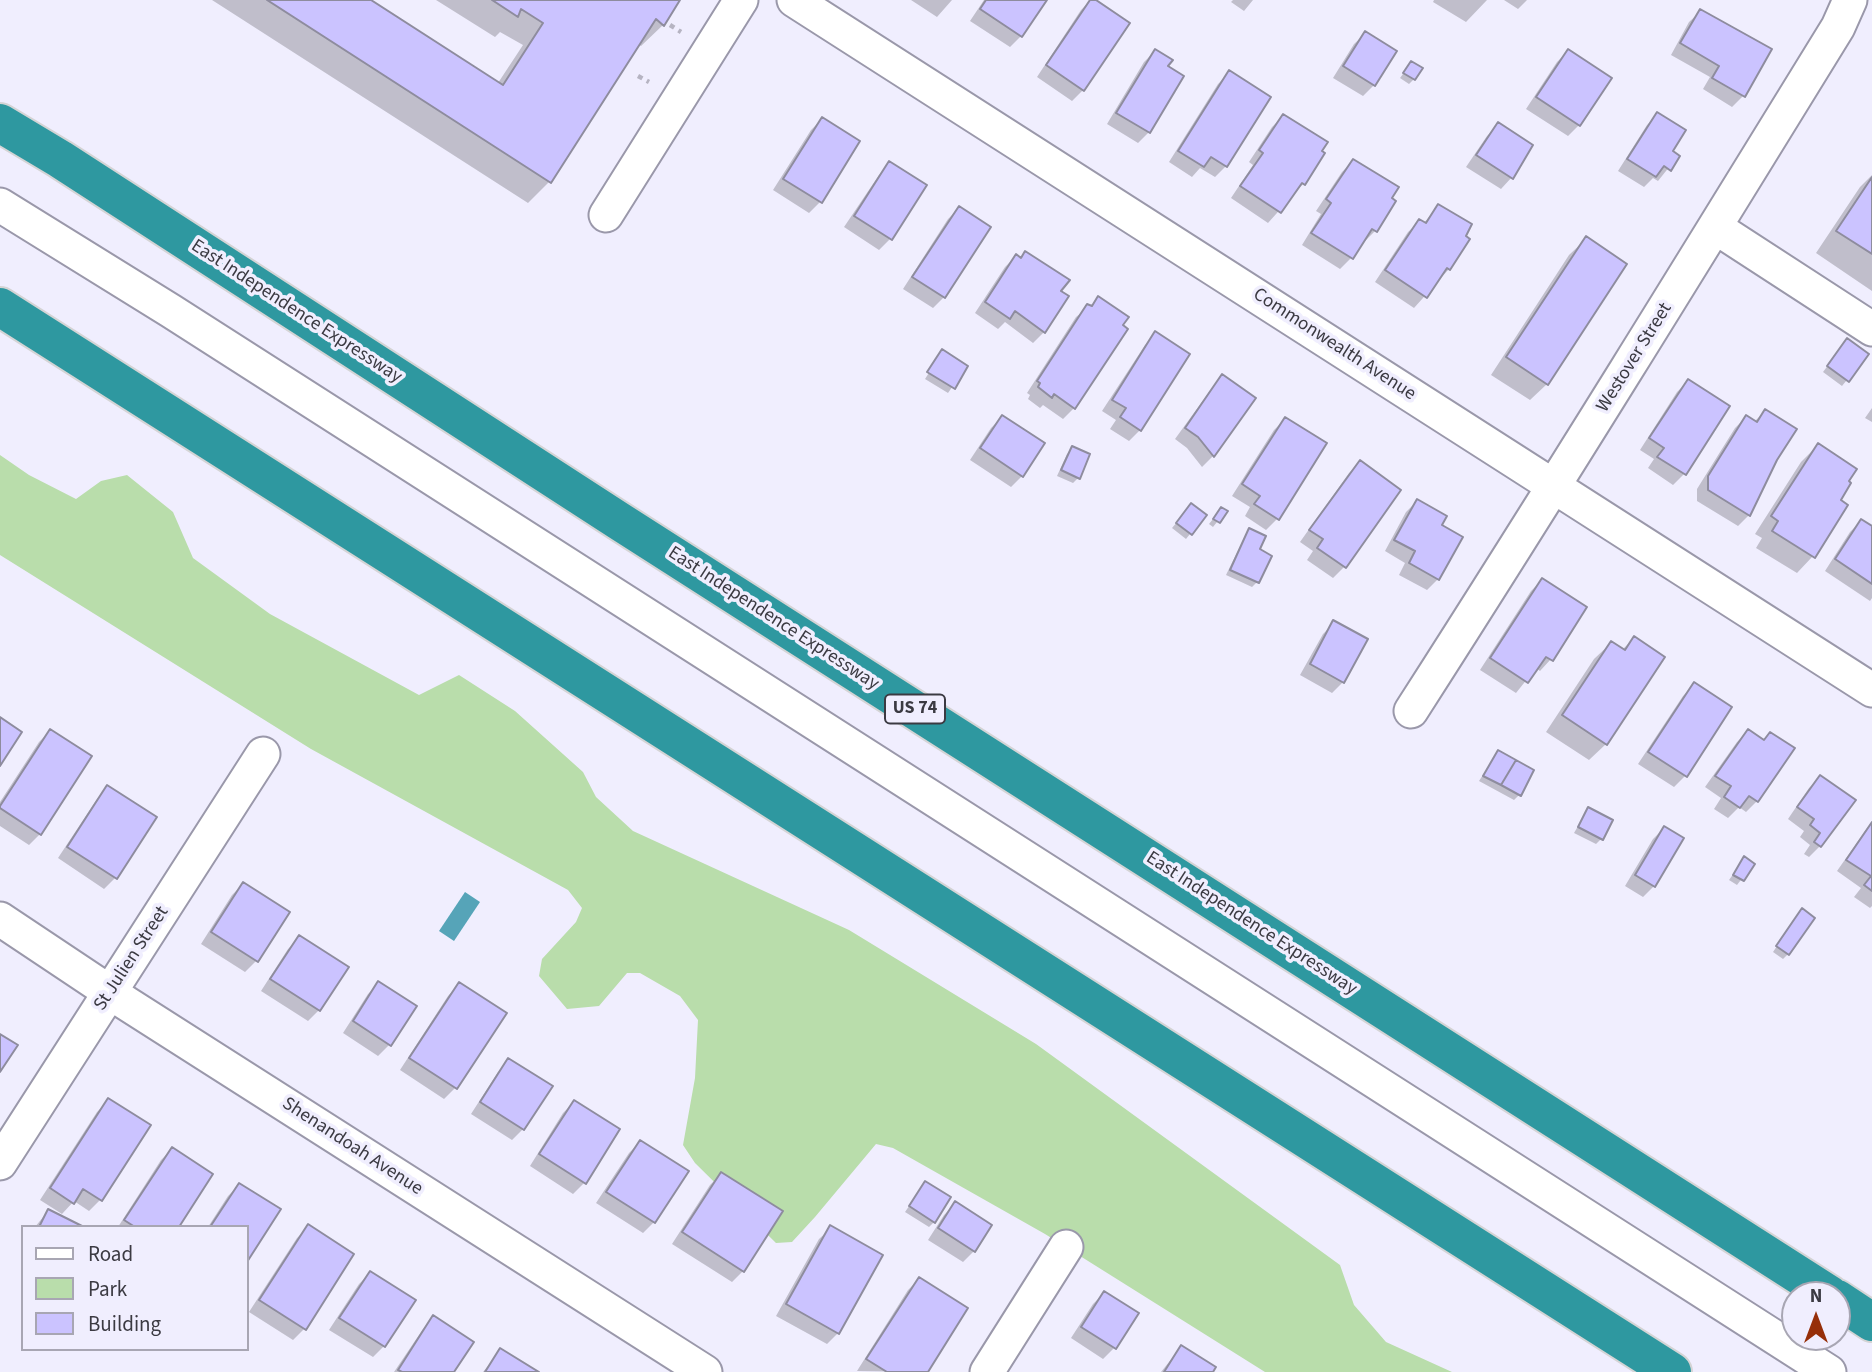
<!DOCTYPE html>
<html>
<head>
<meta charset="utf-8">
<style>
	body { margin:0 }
	#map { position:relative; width:1872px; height:1372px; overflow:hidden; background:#f0eefe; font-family:"Source Sans 3",sans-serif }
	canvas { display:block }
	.legend { position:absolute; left:21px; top:1225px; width:228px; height:126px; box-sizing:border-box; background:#f0eefe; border:2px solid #a8a6b3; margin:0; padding:9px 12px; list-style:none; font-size:21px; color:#3b3a42 }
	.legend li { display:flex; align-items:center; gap:14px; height:35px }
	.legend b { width:35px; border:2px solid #a8a6b3 }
	.north { position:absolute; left:1781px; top:1281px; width:70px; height:70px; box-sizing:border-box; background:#f0eefe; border:2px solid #a8a6b3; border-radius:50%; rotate:0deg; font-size:19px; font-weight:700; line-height:28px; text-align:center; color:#3b3a42 }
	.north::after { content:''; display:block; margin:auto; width:24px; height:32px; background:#962f09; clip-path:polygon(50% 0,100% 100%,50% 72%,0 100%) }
</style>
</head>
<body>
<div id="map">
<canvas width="1872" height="1372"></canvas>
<ul class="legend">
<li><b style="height:9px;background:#fff"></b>Road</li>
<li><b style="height:19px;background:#b9ddab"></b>Park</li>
<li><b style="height:19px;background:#cbc3ff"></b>Building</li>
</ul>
<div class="north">N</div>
</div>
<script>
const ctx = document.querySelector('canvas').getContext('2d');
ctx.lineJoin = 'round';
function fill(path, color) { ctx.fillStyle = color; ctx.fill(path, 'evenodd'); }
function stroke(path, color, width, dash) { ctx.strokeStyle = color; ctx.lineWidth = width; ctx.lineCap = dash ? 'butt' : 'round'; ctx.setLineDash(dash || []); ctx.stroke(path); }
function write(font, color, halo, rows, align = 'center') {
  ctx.font = font + ' "Source Sans 3",sans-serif'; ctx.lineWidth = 7; ctx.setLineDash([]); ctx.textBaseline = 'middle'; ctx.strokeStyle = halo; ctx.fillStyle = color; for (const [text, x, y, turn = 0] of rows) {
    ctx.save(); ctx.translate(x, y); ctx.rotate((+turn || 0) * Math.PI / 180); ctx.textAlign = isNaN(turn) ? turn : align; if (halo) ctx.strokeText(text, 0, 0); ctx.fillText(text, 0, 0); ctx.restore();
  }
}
const green = new Path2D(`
	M0,455L29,475L76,499L101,481L127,475L173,512L193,558L270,614L419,695L459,675L515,711L583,772L596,797L633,831L849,930L1036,1044L1340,1265L1354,1305L1386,1342L1452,1372H1265L1045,1234L893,1148L876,1144L815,1217L792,1242L776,1243L695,1163L683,1145L695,1078L698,1020L680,996L640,973H627L599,1006L567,1009L539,976L542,959L576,922L582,908L568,890L311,749L0,555Z`);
const water = new Path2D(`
	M465,892L480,902L454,941L439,931Z`);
const shadow = new Path2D(`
	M212,0H368L498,83L523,45L500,32L495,37L436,0H678L663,25L641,46L638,44L550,181L528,203Z
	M911,0H952L937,17Z
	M984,0H1044L1021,36L1010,47L970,21Z
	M1091,0L1083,90L1072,101L1037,77L1081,10Z
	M1233,0H1253L1244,11L1231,2Z
	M1434,0H1487L1466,22L1433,2Z
	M1504,0H1527L1518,9Z
	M1701,11L1743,96L1732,107L1703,89L1710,77L1671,55L1689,22Z
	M1366,33L1395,52L1374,85L1363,96L1333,78L1354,44Z
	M1155,51L1166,67L1149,132L1138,143L1107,124L1144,62Z
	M1568,51L1610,78L1579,125L1568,136L1526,109L1557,62Z
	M1411,63L1414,79L1409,84L1400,78Z
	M1229,73L1226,166L1215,177L1200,168L1192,177L1169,162L1218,84Z
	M1658,114L1671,152L1678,156L1658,181L1653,178L1644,187L1618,171L1647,125Z
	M1283,116L1323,154L1303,184L1268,223L1231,198L1253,165L1249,162L1272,127Z
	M822,119L820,202L809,213L773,190L811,130Z
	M1498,125L1512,177L1501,189L1466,167L1487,136Z
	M1353,161L1375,231L1364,242L1362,241L1351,258L1340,269L1302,245L1321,214L1316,211L1342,172Z
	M890,164V239L879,250L844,227L879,175Z
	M1872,175V291L1816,253L1860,187Z
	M1438,206L1449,269L1414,308L1375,282L1408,232L1420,221L1424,223Z
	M959,208L944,297L933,308L903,289L948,219Z
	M1586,239L1547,384L1530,400L1491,375L1569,255Z
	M1025,253L1059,292L1044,332L1033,343L1005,322L998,329L975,313L1005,267L1016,256L1020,259Z
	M1099,299L1126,330L1074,408L1063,419L1043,405L1040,408L1028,399L1030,395L1027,393L1076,317Z
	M1156,334L1140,430L1129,441L1110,429L1116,420L1102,411L1145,345Z
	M1847,340L1867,355L1842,386L1823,372Z
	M941,354L966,367L948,393L925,379Z
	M1223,377L1253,399L1213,456L1202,467L1187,448L1175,439L1212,388Z
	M1688,381L1727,407L1684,474L1673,485L1648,468L1654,459L1640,450L1677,392Z
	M1872,408V422L1865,418Z
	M1765,411L1775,459L1749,515L1738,526L1697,501V489L1735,428L1746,417L1754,422Z
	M1002,417L1022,476L1011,487L970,460L991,428Z
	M1285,419L1277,519L1266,530L1245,516L1250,507L1232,496L1274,430Z
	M1818,445L1838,501L1813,556L1797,573L1756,548L1762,538L1755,534L1801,462Z
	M1072,449L1078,478L1073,483L1057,476L1067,454Z
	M1360,462L1399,490L1344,567L1333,578L1307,560L1313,551L1300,542L1349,473Z
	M1417,501L1438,579L1427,590L1399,575L1405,563L1385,551L1406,512Z
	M1221,509L1225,512L1213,527L1209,524Z
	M1187,510L1205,515L1186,539L1172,528Z
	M1861,521L1870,527L1872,525V598L1870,601L1825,571L1850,532Z
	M1250,530L1257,550L1270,557L1257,582L1252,587L1226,575L1245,536Z
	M1542,580L1551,659L1540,671L1536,668L1516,693L1480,670L1531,591Z
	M1334,623L1343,682L1332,693L1300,675L1323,634Z
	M1634,638L1606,744L1589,760L1546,732L1594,659L1611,643L1622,650Z
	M1694,685L1730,708L1685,776L1674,787L1638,764L1683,696Z
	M50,731L40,834L29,845L0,826V802L39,742Z
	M1748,731L1757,801L1746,812L1739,807L1728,818L1714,809L1721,798L1705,787L1737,742Z
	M1498,752L1519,795L1514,800L1479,781Z
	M1820,777L1853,801L1820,846L1809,857L1804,854L1810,845L1800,837L1804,831L1788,819L1809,788Z
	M108,788L115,878L104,889L58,858L97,799Z
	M1588,809L1601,839L1596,844L1574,833Z
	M1872,821V906L1870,908L1854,897L1861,888L1837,871Z
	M1664,828L1654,886L1643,897L1625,886L1653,839Z
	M1744,859L1753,864L1737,885L1729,880Z
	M243,884L288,912L256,961L245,972L201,944L232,895Z
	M1797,916L1788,954L1783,959L1773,952Z
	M299,938L346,968L319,1010L308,1021L261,991L288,949Z
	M379,983L389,1045L378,1056L343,1033L368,994Z
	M459,984L504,1014L455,1088L444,1099L400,1070L448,996Z
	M509,1061L523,1129L512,1140L471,1114L498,1072Z
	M108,1101L100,1200L89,1211L74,1201L62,1214L40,1200L97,1112Z
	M574,1102L584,1183L573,1194L530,1166L563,1113Z
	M640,1142L654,1222L643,1233L596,1203L629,1153Z
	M172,1149L177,1227H118L161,1160Z
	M721,1174L781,1212L743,1271L732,1282L672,1244L710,1185Z
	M925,1183L934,1222L929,1227L905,1212Z
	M239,1185L278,1210L247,1259V1227H208L228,1196Z
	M955,1204L974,1251L963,1262L928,1240L944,1215Z
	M48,1211L80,1227H35Z
	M308,1227L304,1329L293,1340L249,1312L297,1238Z
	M831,1228L838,1333L827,1344L776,1316L819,1239Z
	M370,1273L384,1346L373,1357L329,1330L359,1284Z
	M919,1279L925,1372L857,1371L908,1290Z
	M1104,1293L1114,1348L1103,1359L1071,1338L1093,1304Z
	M434,1318L452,1372H394L423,1329Z
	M1181,1347L1211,1372H1161Z
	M501,1350L535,1372H483Z`);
const building = new Path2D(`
	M267,0H371L503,85L543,23L521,9L518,17L492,0H680L664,26L656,19L551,183Z
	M986,0H1047L1022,37L980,9Z
	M1090,0H1096L1130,23L1084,91L1046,65Z
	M1700,9L1772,49L1745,97L1712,78L1719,66L1680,43Z
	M1365,31L1397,51L1375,86L1343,66Z
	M1155,49L1173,60L1168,66L1184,76L1150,133L1116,113Z
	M1568,49L1612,78L1580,126L1536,97Z
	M1411,61L1423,68L1415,80L1403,73Z
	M1229,70L1271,97L1227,167L1211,157L1204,167L1178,151Z
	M1657,112L1686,130L1673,151L1680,156L1671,171L1664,166L1656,177L1627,159Z
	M1283,114L1328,142L1322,151L1325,153L1305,185L1302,183L1281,213L1240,186L1263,153L1259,150Z
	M822,117L860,141L822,203L783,179Z
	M1498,122L1533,145L1513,179L1476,155Z
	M1353,159L1399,187L1392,198L1396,201L1377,232L1372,229L1353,259L1311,233L1331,203L1326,199Z
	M889,161L927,185L892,240L854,216Z
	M1872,177V254L1836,231Z
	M1438,204L1472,224L1466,236L1470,239L1450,270L1447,268L1427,298L1385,270L1419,219L1426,223Z
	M959,206L991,227L945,298L912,277Z
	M1586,236L1627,264L1548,385L1506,357Z
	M1025,251L1070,280L1061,291L1069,296L1045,333L1015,311L1010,319L985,302L1016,254L1021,258Z
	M1098,296L1129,317L1123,325L1128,329L1075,409L1054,394L1052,398L1038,387L1040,383L1037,381L1087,304L1092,306Z
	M1155,331L1190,354L1141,431L1120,417L1126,408L1112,400Z
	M1847,338L1869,354L1849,382L1827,366Z
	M942,349L968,366L955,389L927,372Z
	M1222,374L1256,398L1214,457L1198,437L1185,428Z
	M1688,379L1730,406L1686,475L1657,457L1664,448L1649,438Z
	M1765,409L1797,429L1777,460L1750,516L1708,490V476L1746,415L1757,422Z
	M1002,415L1045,443L1023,477L980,448Z
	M1285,417L1327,443L1279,520L1254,504L1260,496L1242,484Z
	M1818,443L1857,469L1849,481L1851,483L1841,500L1848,505L1815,558L1772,531L1778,521L1771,516Z
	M1072,446L1090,454L1080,479L1061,470Z
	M1360,460L1401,490L1346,568L1317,548L1323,539L1309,530Z
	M1417,499L1447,516L1442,525L1463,537L1439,580L1409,563L1415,551L1394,540Z
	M1191,503L1207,515L1192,535L1176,523Z
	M1221,507L1228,511L1220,523L1213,519Z
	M1861,519L1872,526V584L1835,559Z
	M1249,528L1266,536L1260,549L1272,556L1259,583L1230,570Z
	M1542,578L1587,607L1553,661L1546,657L1528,683L1490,658Z
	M1333,620L1368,639L1344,683L1310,664Z
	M1634,636L1665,657L1607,745L1562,715L1611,641L1625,650Z
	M1694,682L1732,707L1687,777L1648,752Z
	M0,717L22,732L0,766Z
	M50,729L92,756L41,835L0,808V806Z
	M1748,729L1764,740L1770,732L1795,748L1758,802L1749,796L1740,808L1724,797L1731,786L1715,776Z
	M1498,750L1516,760L1501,785L1483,776Z
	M1516,760L1534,770L1521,796L1501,785Z
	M1820,775L1856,800L1821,847L1814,842L1820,833L1810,825L1814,819L1797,807Z
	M107,785L157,817L117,879L67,847Z
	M1588,807L1613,820L1603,840L1578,827Z
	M1872,822V891L1864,885L1871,876L1846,860Z
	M1664,826L1684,838L1655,887L1635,875Z
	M1744,856L1755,864L1744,881L1733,875Z
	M243,882L290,912L258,962L211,932Z
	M1802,908L1815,918L1789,955L1776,946Z
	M299,935L349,967L320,1011L270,979Z
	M378,981L417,1006L391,1046L353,1021Z
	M459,982L507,1013L457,1089L409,1058Z
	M0,1034L18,1045L0,1072Z
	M508,1058L553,1086L524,1130L480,1102Z
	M108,1098L151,1125L102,1201L83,1189L74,1204L50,1188Z
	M574,1100L620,1129L586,1184L539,1154Z
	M640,1140L689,1171L655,1223L606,1192Z
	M172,1147L213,1174L179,1227H135L124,1220Z
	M721,1172L783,1211L744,1272L682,1232Z
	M925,1181L951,1197L935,1223L909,1206Z
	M239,1183L281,1209L247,1262V1227H210Z
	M955,1201L992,1225L975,1252L938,1228Z
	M48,1209L84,1227H39Z
	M308,1224L354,1254L306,1330L259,1300Z
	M830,1225L883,1255L839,1334L786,1304Z
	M370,1271L416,1300L385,1347L339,1318Z
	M919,1277L968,1308L928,1372H887L866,1359Z
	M1104,1291L1139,1313L1116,1349L1081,1327Z
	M433,1315L474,1342L454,1372H402L398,1370Z
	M1181,1345L1216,1367L1213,1372H1164Z
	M500,1348L539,1372H485Z`);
const path = new Path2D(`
	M670,25L681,32
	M638,76L649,82`);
const minor = new Path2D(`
	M794,0L1872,690
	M0,205L171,311L1829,1372
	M606,215L741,0
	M1715,227L1872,329
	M1411,711C1556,485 1697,256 1838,27L1850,0
	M0,919L126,1003L705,1372
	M0,1163L263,754
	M987,1372L1066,1247`);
const highway = new Path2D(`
	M0,123L60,159L619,521L1830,1295
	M0,307L1672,1372
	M1837,1299L1872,1322`);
const shields = [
	[915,709,60]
];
const shieldNames = [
	["US 74",915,709]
];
const streetNames = [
	["East Independence Expressway",296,312,33],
	["Commonwealth Avenue",1334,345,33],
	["Westover Street",1635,358,-58],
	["East Independence Expressway",773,619,33],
	["East Independence Expressway",1251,924,33],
	["St Julien Street",132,959,-57],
	["Shenandoah Avenue",352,1147,33]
];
fill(green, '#b9ddab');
fill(water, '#56a4b8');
fill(shadow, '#0003');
fill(building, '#cbc3ff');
stroke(building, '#8e8c9e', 2);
stroke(minor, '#9a98aa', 37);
stroke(highway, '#d4d4d5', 42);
stroke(path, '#b6b4c2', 4.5, [5, 5]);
stroke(minor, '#fff', 33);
stroke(highway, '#2e98a0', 38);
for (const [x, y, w] of shields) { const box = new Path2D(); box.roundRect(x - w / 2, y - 14.5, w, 29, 5); ctx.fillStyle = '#f0eefe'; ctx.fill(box); stroke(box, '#3b3a42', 2); }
write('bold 18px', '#3b3a42', null, shieldNames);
write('19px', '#3b3a42', '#f0eefe', streetNames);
</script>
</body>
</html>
